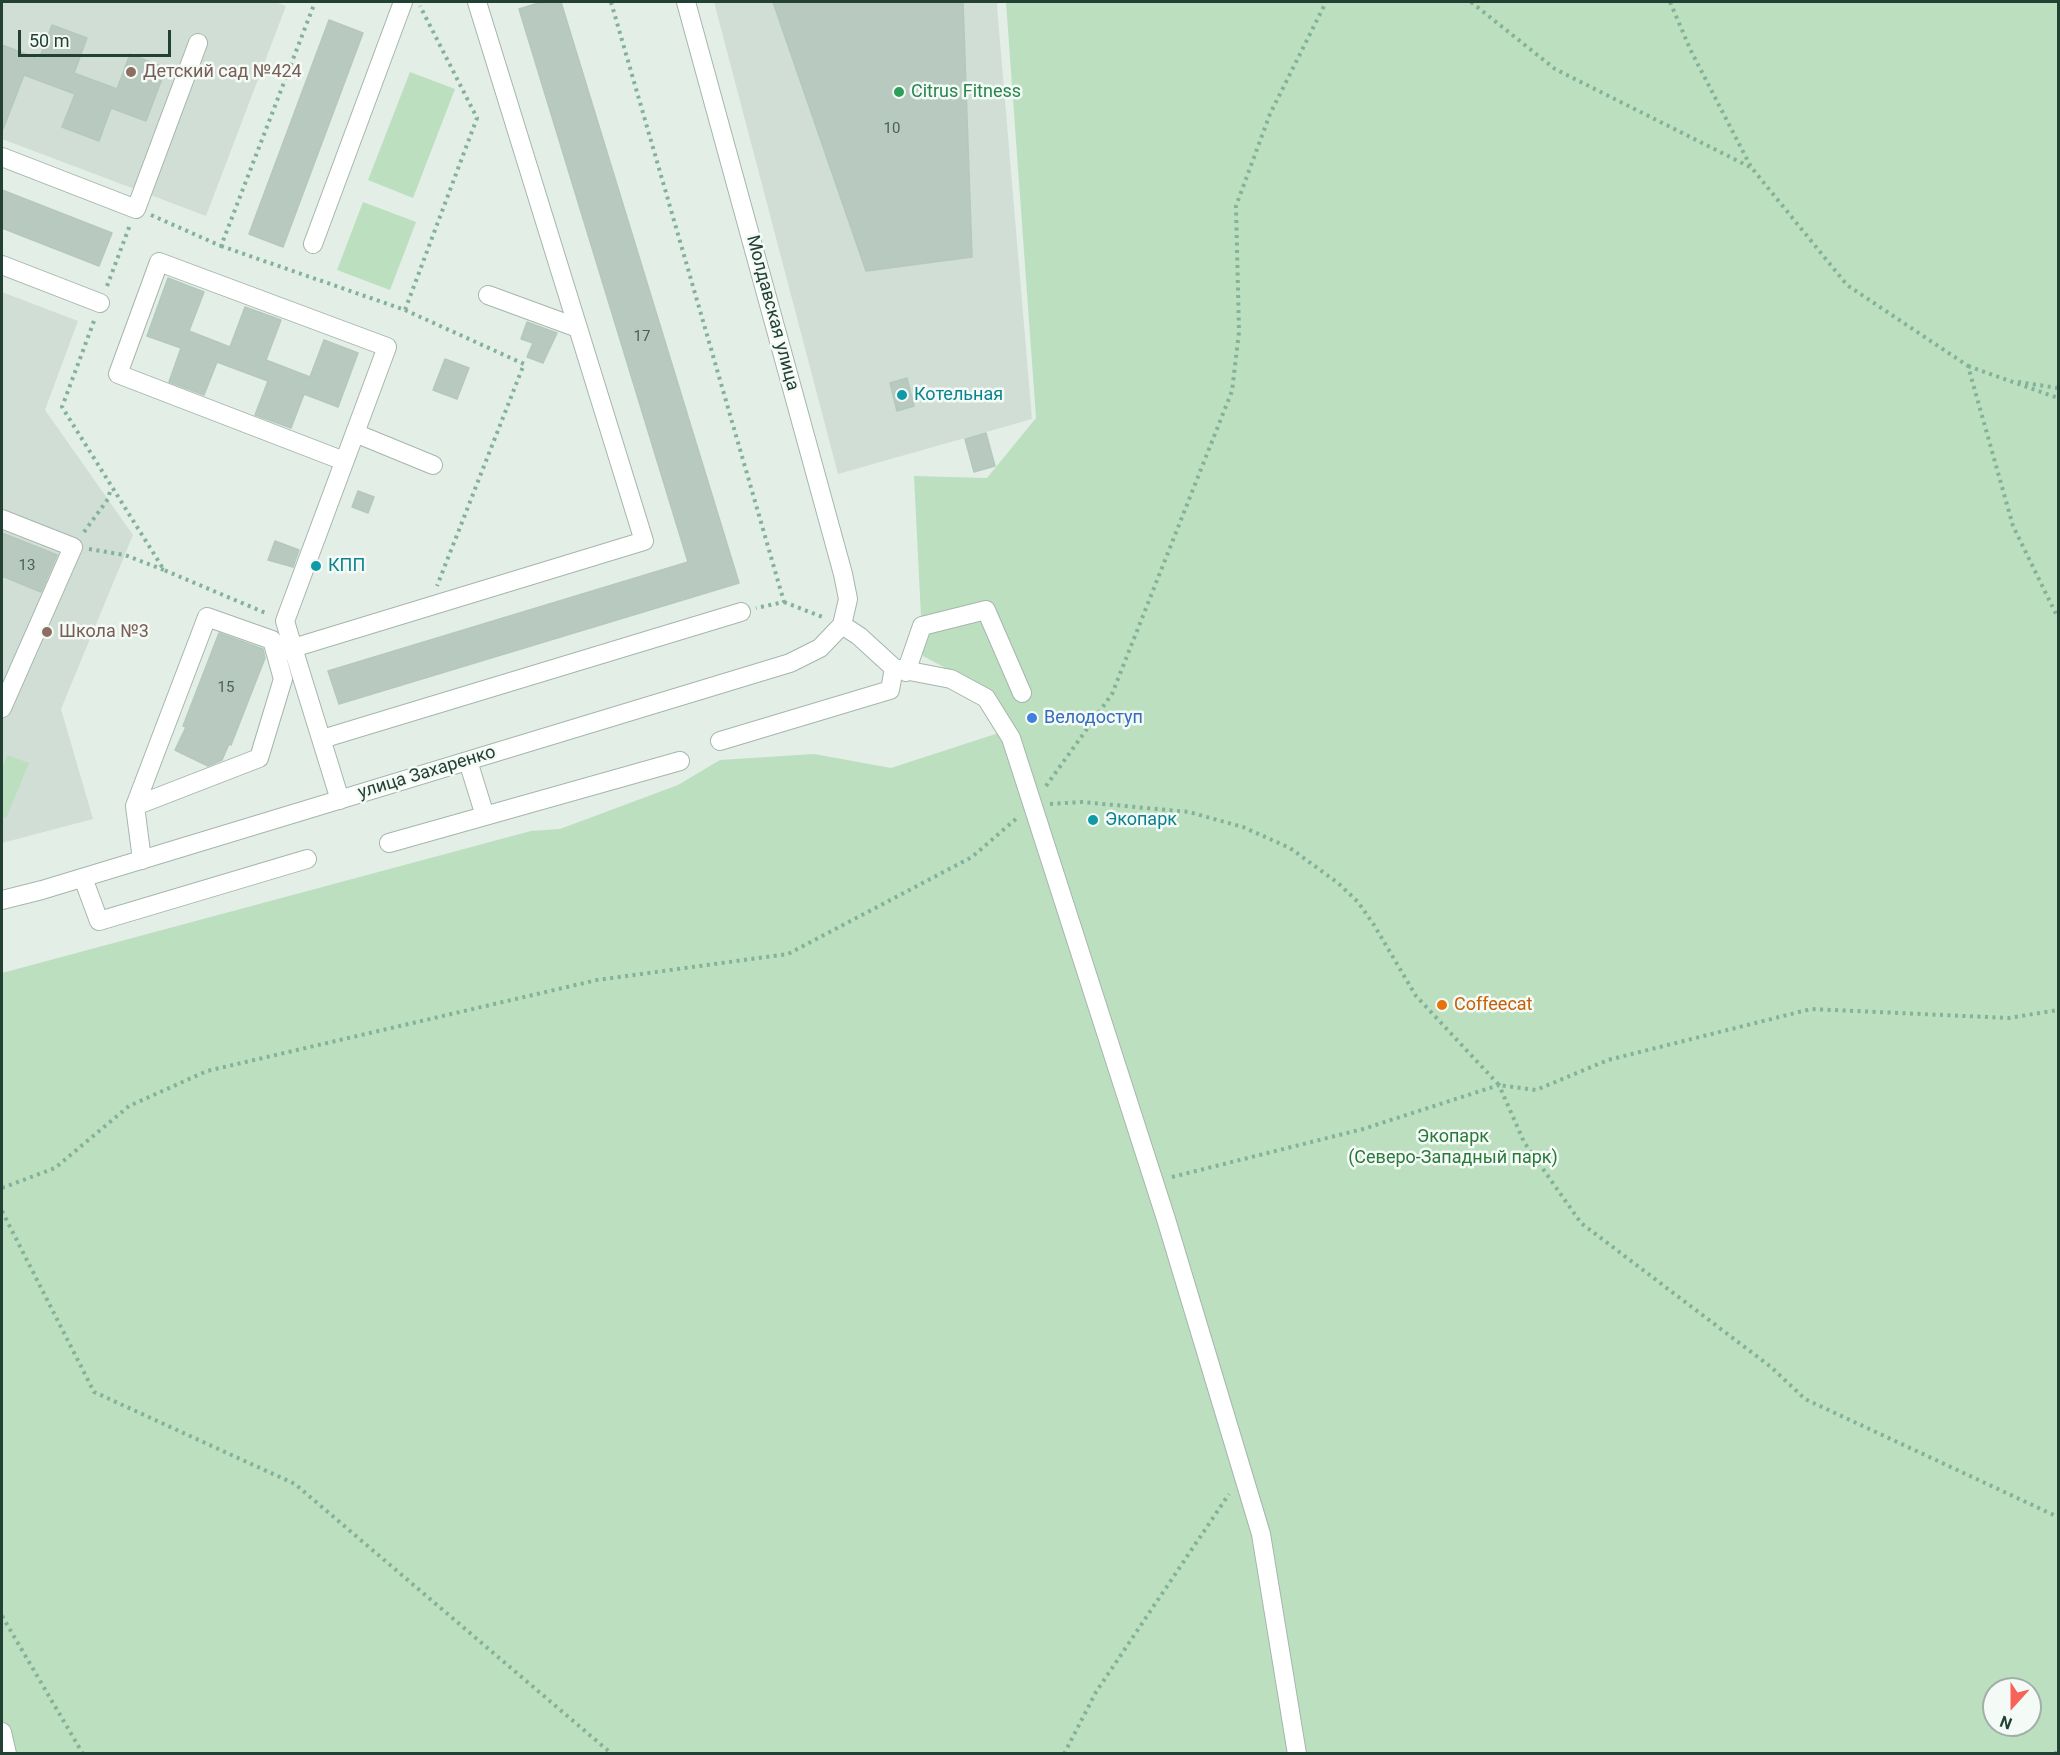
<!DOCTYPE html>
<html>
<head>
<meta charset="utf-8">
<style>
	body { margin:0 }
	#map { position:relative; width:2060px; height:1755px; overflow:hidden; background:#e3eee7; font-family:Roboto,sans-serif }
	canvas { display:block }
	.frame { position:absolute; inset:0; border:3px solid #224033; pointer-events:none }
	.north { position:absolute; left:1982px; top:1677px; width:60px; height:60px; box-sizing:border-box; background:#f4faf6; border:2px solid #a0b0a8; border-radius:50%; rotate:201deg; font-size:16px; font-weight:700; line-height:24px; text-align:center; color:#224033 }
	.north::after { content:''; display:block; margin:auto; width:21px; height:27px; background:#f66459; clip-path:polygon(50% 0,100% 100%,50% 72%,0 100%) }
	.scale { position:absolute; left:18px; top:30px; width:153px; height:27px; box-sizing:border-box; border:3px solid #224033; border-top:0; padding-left:8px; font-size:18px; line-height:21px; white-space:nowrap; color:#224033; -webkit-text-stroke:4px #f4faf6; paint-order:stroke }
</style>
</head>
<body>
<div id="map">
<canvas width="2060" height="1755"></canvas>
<div class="frame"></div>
<div class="north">N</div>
<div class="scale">50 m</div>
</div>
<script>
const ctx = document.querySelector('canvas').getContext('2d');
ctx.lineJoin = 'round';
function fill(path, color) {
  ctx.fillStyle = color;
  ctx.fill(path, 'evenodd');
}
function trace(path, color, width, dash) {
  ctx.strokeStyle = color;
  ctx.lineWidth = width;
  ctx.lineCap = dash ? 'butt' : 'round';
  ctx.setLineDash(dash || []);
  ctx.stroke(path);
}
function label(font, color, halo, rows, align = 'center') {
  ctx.font = font + ' Roboto,sans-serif';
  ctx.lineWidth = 5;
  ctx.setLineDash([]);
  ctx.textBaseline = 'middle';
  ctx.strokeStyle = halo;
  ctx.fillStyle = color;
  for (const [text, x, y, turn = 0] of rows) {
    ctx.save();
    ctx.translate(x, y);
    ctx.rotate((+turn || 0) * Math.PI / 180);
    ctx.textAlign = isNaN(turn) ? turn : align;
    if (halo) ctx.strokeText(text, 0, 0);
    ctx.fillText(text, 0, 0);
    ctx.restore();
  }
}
fill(new Path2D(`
	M2,2h273l11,4 -80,210 -204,-77z
	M714,2h284l-1,4 35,413 -194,55z
	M2,292l76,29 -33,89 88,125 -72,174 32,110 -91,24z`), '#d1ded6');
fill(new Path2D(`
	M1006,2h1052v1751l-2056,1v-781l529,-142 29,-2 118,-44 42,-25 94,-6 77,14 123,-40 -18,-33 -73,-39 -9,-180 73,2 49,-60zM1994,1689h36v36h-36z
	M410,72l45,17 -42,109 -45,-18z
	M363,202l53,20 -26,68 -53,-20z
	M7,755l22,8 -23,55 -4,-2v-47z`), '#bcdfbf');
const building = new Path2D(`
	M542,2h19l178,581 -400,121 -11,-33 360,-109 -169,-553z
	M773,2h190l9,255 -106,14z
	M329,20l34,13 -80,214 -34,-13z
	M52,25l35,13 -13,35 43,16 13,-35 36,14 -20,53 -35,-13 -12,33 -37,-14 13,-33 -51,-19 -21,54h-1v-84l37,14z
	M2,190l110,43 -13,33 -97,-38z
	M168,278l36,14 -15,39 41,16 15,-40 36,13 -15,40 44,17 14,-37 34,13 -20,54 -34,-13 -13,34 -36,-13 13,-34 -51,-19 -13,33 -35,-13 12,-34 -34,-12z
	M527,322l30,11 -14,30 -16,-6 6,-14 -12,-4z
	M445,359l24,9 -12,31 -24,-9z
	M907,378l7,28 -17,5 -7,-28z
	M986,433l9,33 -21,6 -9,-33z
	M358,491l16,6 -6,16 -16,-6z
	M2,533l55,22 -16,37 -39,-16z
	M275,541l24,9 -6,17 -25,-7z
	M219,633l44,16 2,9 -34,87 -2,-1 -7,16 -14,6 -33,-16 11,-23 -3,-1z`);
fill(building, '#b8c9c0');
trace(building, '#b5c8bd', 1.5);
const minor = new Path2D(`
	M686,2l157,572 5,25 -6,26
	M2,157l134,52 62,-166
	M313,244l90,-242
	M2,265l98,38
	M488,295l90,33
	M355,433l78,32
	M2,519l71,28 -71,161
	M842,625l17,11 35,32 57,11 35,19 25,40 155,481 95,315 36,220
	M906,672l16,-46 64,-16 36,83
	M322,739l419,-127
	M720,741l170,-51 4,-22
	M468,761l17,55
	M340,800l-47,-152 351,-107 -167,-539
	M135,806l124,-48 24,-79 -7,-25 17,-6 -8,-27 102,-274 -228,-85 -41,112 226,87
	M389,843l291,-82
	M142,860l-7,-54 72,-189 65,23 4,14
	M83,878l16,43 208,-62
	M2,900l40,-10 748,-227 30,-15 22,-23
	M2,1732l5,22`);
trace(minor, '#a5b6ad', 20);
trace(new Path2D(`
	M611,2l173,600 -28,6
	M1471,2l84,67 195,98
	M1670,2l21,49 60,116 96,118 121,81 45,160 45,92
	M151,215l70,31 94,-244
	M221,246l184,64 72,-192 -57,-112
	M107,286l23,-61
	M405,310l119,54 -87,222
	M94,321l-32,86 102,163 104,44
	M1968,366l90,32
	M2018,382l40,6
	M84,532l24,-33 3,-11
	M89,549l36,6 39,15
	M784,602l41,16
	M1046,786l66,-92 120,-303 7,-59 -3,-126 34,-92 56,-112
	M1050,804l32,-2 107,10 54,15 47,21 48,35 20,19 16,23 42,71 83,89 37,5 72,-30 203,-51 198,9 49,-8
	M1172,1177l191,-48 136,-44 25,57 57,81 190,144 34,32 253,118
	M2,1188l53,-20 74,-62 78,-35 390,-91 191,-26 184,-97 45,-39
	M2,1211l92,181 201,92 317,270
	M2,1616l81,138
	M1064,1754l32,-62 133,-198
	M2055,1754l3,-4`), '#83b29b', 4, [3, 4.5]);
trace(minor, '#fff', 18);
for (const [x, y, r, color] of [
	[131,72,6,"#8d6e63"],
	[899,92,6,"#2e9e5b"],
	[902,395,6,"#0f9aa8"],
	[316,566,6,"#0f9aa8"],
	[47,632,6,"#8d6e63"],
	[1032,718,6,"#3f7fe0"],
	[1093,820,6,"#0f9aa8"],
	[1442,1005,6,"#e8710a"]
]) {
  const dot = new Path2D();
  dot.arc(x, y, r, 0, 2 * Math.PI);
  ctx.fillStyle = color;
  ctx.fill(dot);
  trace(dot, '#f4faf6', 2);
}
label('15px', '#486256', null, [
	["10",892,129],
	["17",642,337],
	["13",27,566],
	["15",226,688]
]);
label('18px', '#785e54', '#f4faf6', [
	["Детский сад №424",143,72],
	["Школа №3",59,632]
], 'left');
label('18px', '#27864d', '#f4faf6', [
	["Citrus Fitness",911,92]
], 'left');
label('18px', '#224033', '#f4faf6', [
	["Молдавская улица",772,313,75],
	["улица Захаренко",427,773,-17]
]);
label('18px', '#0d838f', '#f4faf6', [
	["Котельная",914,395],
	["КПП",328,566],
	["Экопарк",1105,820]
], 'left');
label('18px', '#366cbe', '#f4faf6', [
	["Велодоступ",1044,718]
], 'left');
label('18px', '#c56008', '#f4faf6', [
	["Coffeecat",1454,1005]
], 'left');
label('18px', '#2b783b', '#f4faf6', [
	["Экопарк",1453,1137],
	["(Северо-Западный парк)",1453,1158]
]);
</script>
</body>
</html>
